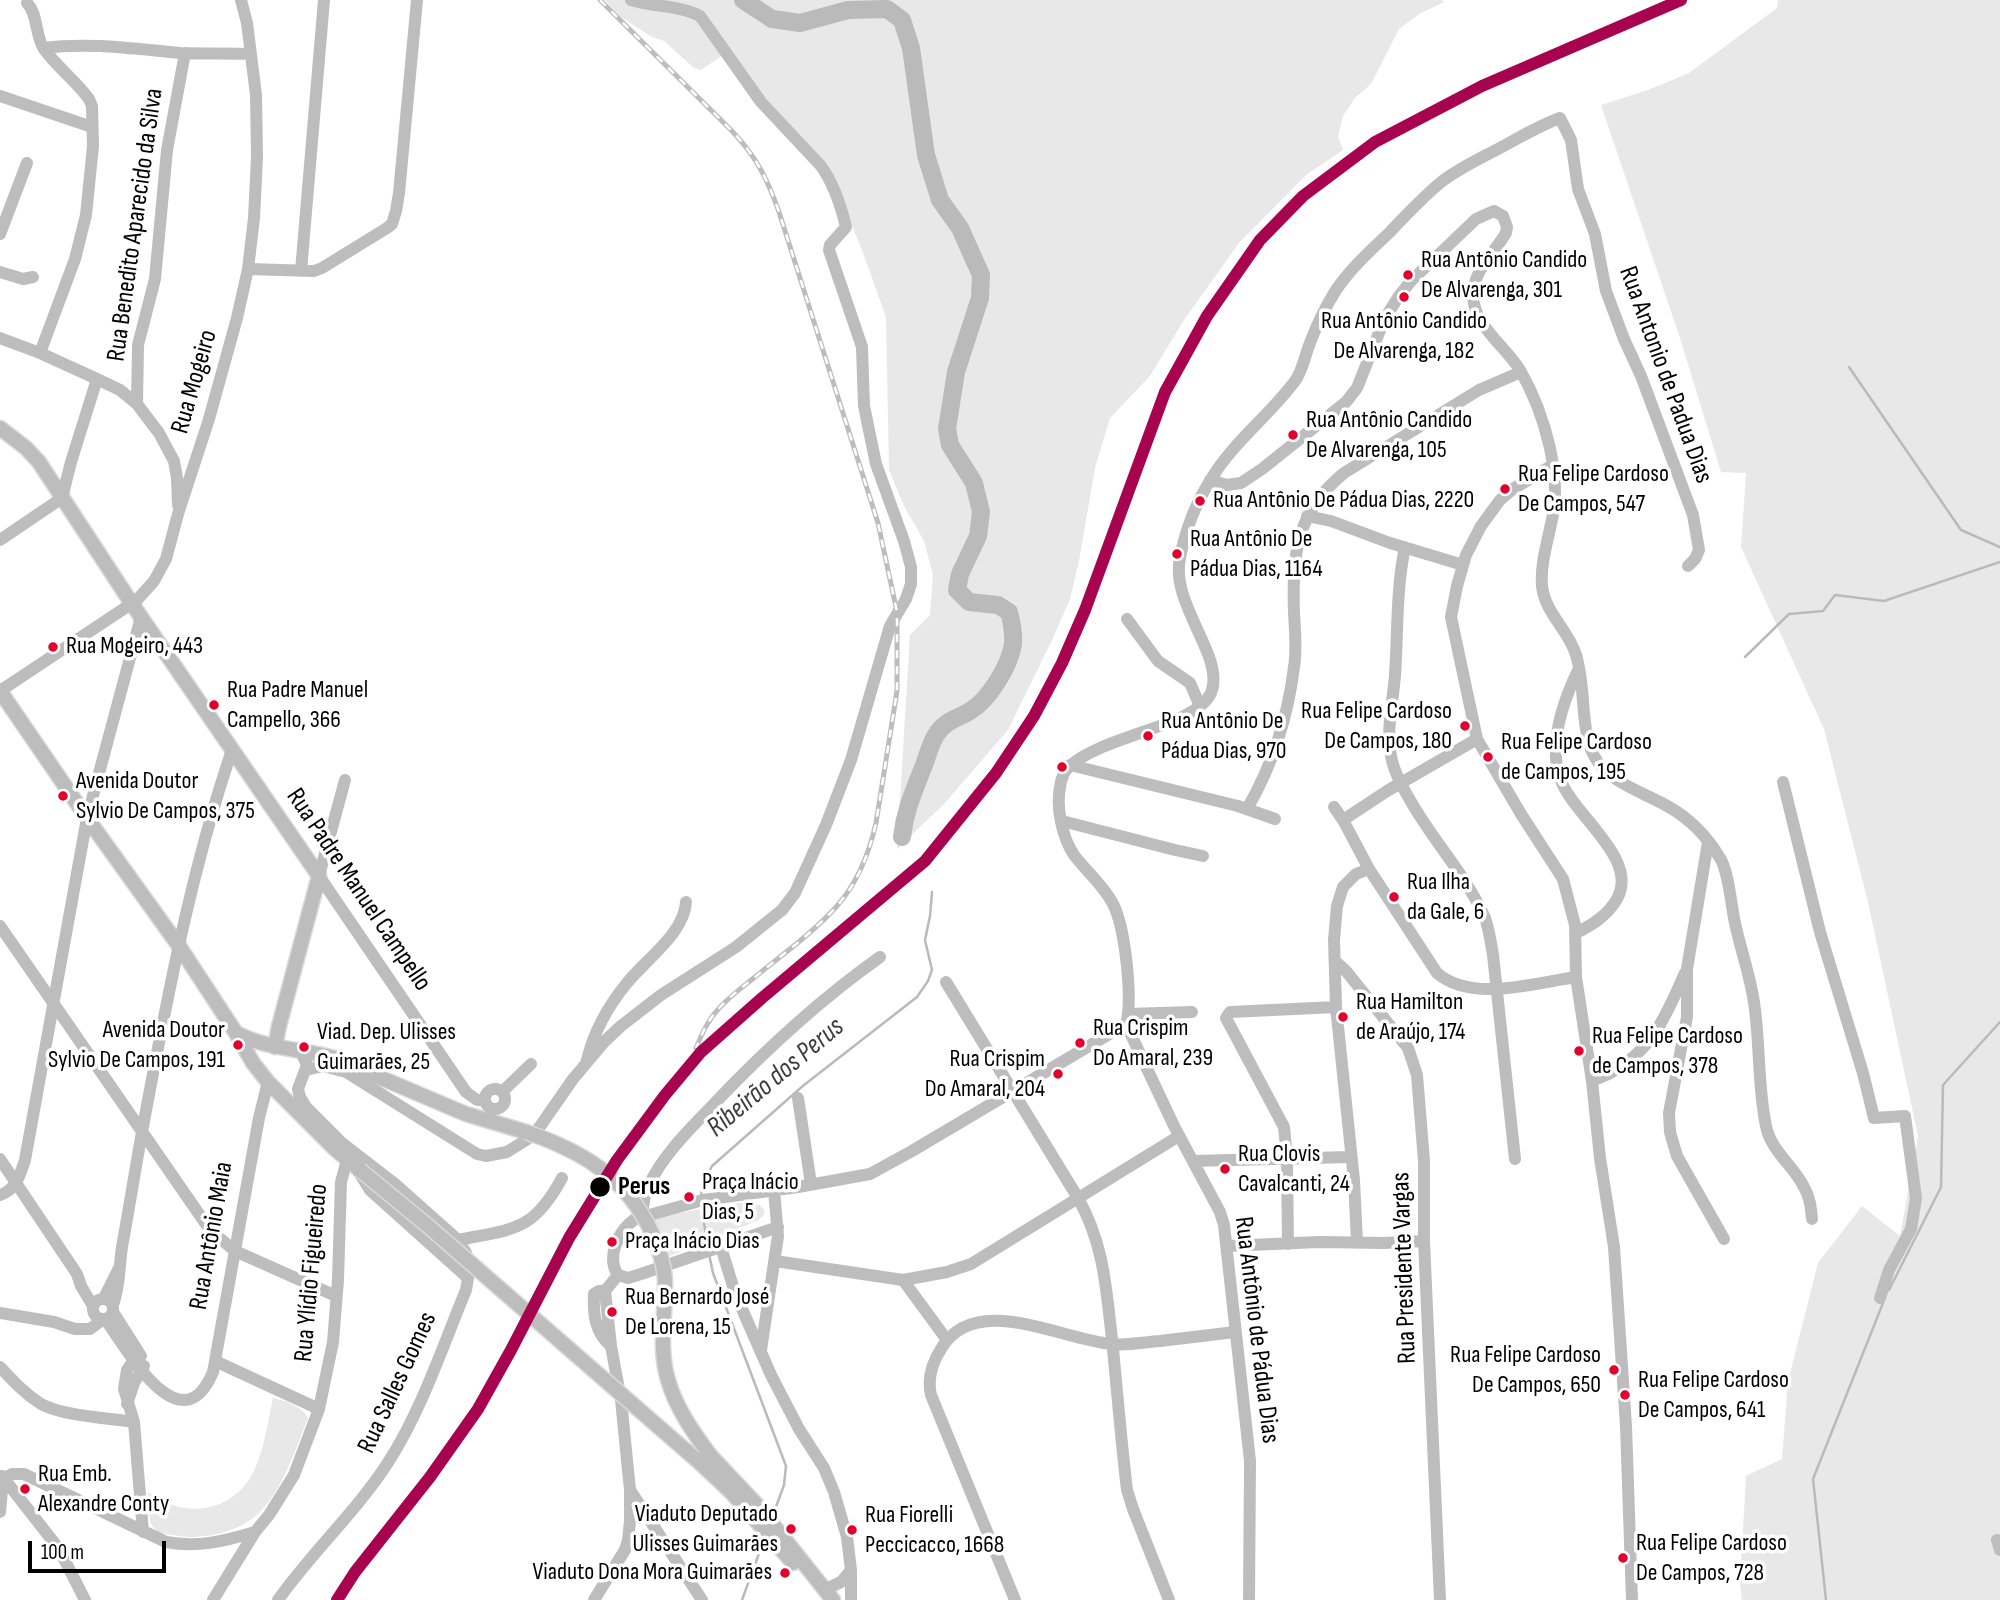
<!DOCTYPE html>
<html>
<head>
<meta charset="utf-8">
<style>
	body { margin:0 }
	#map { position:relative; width:2000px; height:1600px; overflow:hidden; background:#fff; font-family:"Sofia Sans Condensed",sans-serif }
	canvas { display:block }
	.scale { position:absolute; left:28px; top:1541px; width:138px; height:32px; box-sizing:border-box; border:4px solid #000; border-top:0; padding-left:9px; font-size:21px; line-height:24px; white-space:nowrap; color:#000; -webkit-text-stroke:5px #fff; paint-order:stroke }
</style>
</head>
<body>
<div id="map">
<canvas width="2000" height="1600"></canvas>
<div class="scale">100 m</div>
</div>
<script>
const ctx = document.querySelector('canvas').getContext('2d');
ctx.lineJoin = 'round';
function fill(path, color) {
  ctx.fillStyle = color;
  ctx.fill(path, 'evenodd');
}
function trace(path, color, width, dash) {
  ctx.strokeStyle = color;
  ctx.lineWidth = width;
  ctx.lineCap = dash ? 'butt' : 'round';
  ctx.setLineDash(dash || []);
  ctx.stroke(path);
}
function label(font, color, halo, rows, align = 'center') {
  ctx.font = font + ' "Sofia Sans Condensed",sans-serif';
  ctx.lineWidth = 7;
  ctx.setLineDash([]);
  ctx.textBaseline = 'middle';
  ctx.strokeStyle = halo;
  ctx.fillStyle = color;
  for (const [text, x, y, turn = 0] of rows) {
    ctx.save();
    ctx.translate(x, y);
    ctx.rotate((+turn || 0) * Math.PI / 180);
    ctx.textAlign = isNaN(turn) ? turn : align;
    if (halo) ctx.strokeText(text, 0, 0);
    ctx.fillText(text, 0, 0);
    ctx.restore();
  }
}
fill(new Path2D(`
	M605,0h837l2,2 -25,12 -20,15 -28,55 -16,14 -12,18 -5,20 5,14 -37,25 -67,68 -55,77 -34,56 -40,42 -15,50 -16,93 -9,38 -17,39 -45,92 -63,73 -48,46 13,-214 20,-20 3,-40 -9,-34 -20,-35 -15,-36 -3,-153 -24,-67 -17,-41 -28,-52 -94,-102 -22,15 -7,-2 -30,-27 -12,-4 -31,-20z
	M1778,0h222v1600h-258l-2,-17 6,-107 36,-17 6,-78 30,-118 44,-57 38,30 18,-100 -50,-234 -44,-173 -83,-182 5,-74 -25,-1 -41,-134 -79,-233 47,-15 41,-17 88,-65z
	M740,1203l20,2 4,5v5l-7,6 -90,36 -14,-40z
	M273,1398c12,2 30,9 35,20 -13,32 -24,70 -49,95 -21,20 -58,28 -86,22 -7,-1 -15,-1 -19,-7 -7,-8 -5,-26 -6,-36 37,29 90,20 108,-26 9,-21 12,-46 17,-68z`), '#e8e8e8');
trace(new Path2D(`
	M1849,367l112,163 39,17
	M1745,657l44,-43 34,-3 12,-16 49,6 116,-39
	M701,1195l2,-11 9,-18 92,-81 113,-88 11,-16 4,-11 -7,-30 5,-24 2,-24
	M701,1205l7,42
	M709,1254l4,19 73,193 -2,19 -11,30
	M1889,1290l52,-103 2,-102 57,-63
	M742,1600l23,-63
	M1826,1600l-13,-121 70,-176`), '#bababa', 2.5);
trace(new Path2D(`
	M743,0l29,19 28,4 48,-13 39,-1 15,11 9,28 15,107 14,45 20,28 21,47 -1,23 -24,74 -9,57 3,16 24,38 7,29 -3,24 -18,38 -3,16 12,12 29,3 11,7c3,11 5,20 4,32 -3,21 -24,56 -43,67 -13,8 -26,10 -34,24 -6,9 -8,20 -12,30 -10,26 -19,45 -22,72`), '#bababa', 18);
const major = new Path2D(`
	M0,428l26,20 13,14 93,142 187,272 -40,150 -4,21
	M0,691l87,127 92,128 57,87 17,30 15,19 67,67 25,21
	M236,1033c34,17 63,15 98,25l132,56 60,18
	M710,1455l49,52 74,93
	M699,1462l32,30 62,71`);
trace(major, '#dbdbdb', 17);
trace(new Path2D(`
	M27,3c11,10 8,33 17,46 13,18 32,32 45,50l3,7 1,40 -7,69 -11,44 -35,94
	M44,48c45,-6 91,1 136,5 24,1 48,0 71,1
	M0,96l92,31
	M0,234l27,-71
	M248,269l66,2 8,-3 65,-40 5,-4 4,-13 3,-18 18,-193
	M301,271l23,-271
	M0,272l23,7 10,-2
	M0,338l40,15 57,26 23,11 17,14 22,29 15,28 3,17 1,27
	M137,404l1,-59 17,-66 12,-129 18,-97
	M1553,465l-40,24 -13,11 -19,26 -15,29 -9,31 -6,31 26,122 44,75 42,65 12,46 1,52 16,104 8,77 14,89 12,179 6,174
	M1210,480l17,5 14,-2 21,-14 84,-67 11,-14 27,-68 15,-24 12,-15 65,-62 18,-8 9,5 4,11 -1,6c-11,19 -34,39 -33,63 1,30 33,51 47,74 14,24 24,52 30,78 4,20 7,41 4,61 -4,25 -14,52 -12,77 3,28 27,44 34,69 10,32 4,70 17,99 14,29 51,38 76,53 21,12 39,31 51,51 9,14 11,48 15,65 6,29 17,57 20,87 5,38 3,78 11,116 5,25 27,39 38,61 6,10 7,21 8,32
	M1307,516l24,5 59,22 73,22
	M0,540l62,-42 9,-36 26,-83
	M1405,547c-9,43 -7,85 -10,128 -2,27 -9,54 -4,81 3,17 13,34 22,49 22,38 54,72 72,113 4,11 6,25 8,37l22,204
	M1127,619l31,42 32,22 10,23
	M0,691l137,-91 17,-19 12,-22 12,-45 31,-95 28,-101 11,-49 6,-51 3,-61 -1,-62 -9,-72 -6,-23
	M1070,765l168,41 37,13
	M345,780l-26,96 147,216 11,8h8
	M1783,782l37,150 43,141 11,45 31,-2 11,82 -5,31 -22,41 -9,28
	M1334,807l9,13 44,-29 90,-52
	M1247,809c25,-43 41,-93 47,-142 3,-18 1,-36 0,-54 -2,-58 2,-101 50,-140l135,-83 42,-18
	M1343,820l26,49 68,104c35,30 97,10 139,4
	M1062,821l113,29 28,6
	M1708,842l-21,127v48l-18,96 1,19 7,24 47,83
	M0,926l210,304 25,21 101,45
	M1576,933c16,-8 31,-17 41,-34 23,-41 -45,-84 -57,-121 -12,-35 4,-79 19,-110
	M1336,962l10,9 62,77 9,27 7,86v80l16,359
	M946,982l132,216c26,46 28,90 34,141 5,50 9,101 15,151l6,19 36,91
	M1128,1014l64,-2
	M587,1060c7,-29 21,-54 40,-77 19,-24 57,-49 59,-81
	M306,1070l17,-4 23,6 131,82 9,2 21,-4 27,-17 39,-56 32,-38 16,-15 40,-31 75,-48 46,-37 13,-17 31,-68 25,-65 39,-134 16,-27 5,-15v-17l-7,-26 -28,-77 -12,-58 -2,-59 -33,-97 1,-5 16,-18c-5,-21 -12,-43 -25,-61l-60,-64 -61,-86c-21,-11 -47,-9 -69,-16
	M1592,1081c6,-3 13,-5 20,-9 41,-22 55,-59 73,-99
	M485 1099a10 10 0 1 1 20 0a10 10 0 1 1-20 0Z
	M502,1092l29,-28
	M798,1098l13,86
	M0,1159l77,115 4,12 12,20
	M1193,1161l158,-4
	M357,1169l13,21 98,88
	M0,1195c16,-5 20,-20 25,-35l62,-342 54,-201
	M642,1216c1,-11 2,-22 7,-31 14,-30 40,-55 63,-79 52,-55 106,-105 168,-149
	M458,1240c55,-11 75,-8 104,-62
	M1357,1242l-3,-62 -18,-173 -2,-67 3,-34 6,-19 13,-13 13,-5
	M1288,1244l-1,-86 -3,-31 -58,-109 4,-6 106,-5
	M1227,1246l92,-4 65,1 40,-2
	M721,1247l14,46 36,82 28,54 25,39 10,24 13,45 4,33v30
	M775,1261l128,19 44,60
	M618,1275c-12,-18 0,-44 17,-56l68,-19 95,-13 72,-13 42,-23 214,-127
	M618,1275l10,3 13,-4 137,-47
	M903,1280l44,-8 24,-8 208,-128
	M605,1291h-6l-5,3c-1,20 1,39 17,52
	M104,1298l15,-30
	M93 1309a10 10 0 1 1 20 0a10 10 0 1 1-20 0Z
	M113,1305c7,-19 6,-38 9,-58 7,-38 13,-76 20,-115 24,-128 48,-258 90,-382
	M113,1312l28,44
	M0,1313l54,9 21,7h15l12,-9
	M105,1319c22,30 76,129 108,53l46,-254 9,-36
	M761,1350l17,-114 -4,-46
	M137,1355l-10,15 -3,19 10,33 9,110
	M215,1361l104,48
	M0,1367c13,14 25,27 41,37 22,12 67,14 93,18
	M127,1404l7,-21 10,-17
	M2,1476l57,73 26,51
	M630,1490l72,110
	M0,1512l3,-33 9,-5h12l142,68c32,6 59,-1 89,-10
	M1997,1540l3,10
	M826,1589l15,-7 10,-12
	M213,1600l42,-68 14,-17 25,-40 25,-66 14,-67 5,-62 3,-98 6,-22
	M278,1600c34,-48 79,-89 111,-139 33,-52 53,-113 77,-171l2,-12v-14l-2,-11 -8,-13 -63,-56 -53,-41 -36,-36 -6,-10 -2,-8 9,-24 -6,-13
	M594,1600l31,-50 3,-10 2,-19v-31l-9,-90 -10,-54 -6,-55 13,-16
	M1015,1600l-84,-205c-4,-17 1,-32 10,-46 34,-58 121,-9 171,-5 15,2 33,-2 48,-3 25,-3 50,-6 75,-9
	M1249,1600l1,-139 -26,-236 -4,-13 -46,-86 -48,-102c7,-26 -1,-99 -14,-122 -10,-18 -26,-31 -38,-47 -12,-18 -18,-47 -14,-68 1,-8 4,-16 10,-21 21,-21 84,-35 114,-50 10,-5 22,-12 27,-23 15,-36 -41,-88 -31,-135 5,-26 16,-55 30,-77 21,-37 59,-65 85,-100 8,-11 10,-26 15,-38 7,-19 16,-37 26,-53 15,-22 34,-39 53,-57 16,-17 33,-35 51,-50 16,-13 37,-23 56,-33 21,-11 42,-24 64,-32l11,22 7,49 17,45 11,57 18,48 17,37 52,139 6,35 -4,9 -7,7`), '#bdbdbd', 12);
trace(major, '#bdbdbd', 14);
const rail = new Path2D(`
	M600,0l131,130c25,26 36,48 48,82l99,311 19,89v79l-21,132c-7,31 -18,59 -39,83 -25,28 -58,51 -87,75 -15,12 -32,25 -42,42 -5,8 -8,16 -12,25`);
trace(rail, '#bdbdbd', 5);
trace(rail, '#fff', 2.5, [8]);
const majorBridge = new Path2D(`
	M526,1132c56,19 100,45 126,101 6,14 12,30 13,46 1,33 -7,69 3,101 8,28 25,52 42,75
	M360,1170l68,56 271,236`);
trace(majorBridge, '#dbdbdb', 17, []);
trace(majorBridge, '#bdbdbd', 14);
trace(new Path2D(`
	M337,1600l18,-28 75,-95 48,-68 33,-59 58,-112 48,-78 48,-65 36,-43 61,-54 163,-137 71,-88 38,-57 28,-53 23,-53 80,-218 42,-76 53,-76 43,-44 72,-54 107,-56 199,-86`), '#a8034f', 12);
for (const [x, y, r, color] of [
	[1408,275,6,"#e4002b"],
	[1404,297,6,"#e4002b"],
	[1293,435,6,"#e4002b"],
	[1505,489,6,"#e4002b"],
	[1200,501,6,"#e4002b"],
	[1177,554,6,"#e4002b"],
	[53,647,6,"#e4002b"],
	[214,705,6,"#e4002b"],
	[1465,726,6,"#e4002b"],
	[1148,736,6,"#e4002b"],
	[1488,757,6,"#e4002b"],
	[1062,767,6,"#e4002b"],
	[63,796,6,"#e4002b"],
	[1394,897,6,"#e4002b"],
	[1343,1017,6,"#e4002b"],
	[1080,1043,6,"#e4002b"],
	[238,1045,6,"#e4002b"],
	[304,1047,6,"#e4002b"],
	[1579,1051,6,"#e4002b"],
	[1058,1074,6,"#e4002b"],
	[1225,1169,6,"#e4002b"],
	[600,1187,11,"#000"],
	[689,1197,6,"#e4002b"],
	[612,1242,6,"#e4002b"],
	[612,1312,6,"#e4002b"],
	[1614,1370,6,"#e4002b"],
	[1625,1395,6,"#e4002b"],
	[25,1489,6,"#e4002b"],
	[791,1529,6,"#e4002b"],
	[852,1530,6,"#e4002b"],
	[1623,1558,6,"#e4002b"],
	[785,1573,6,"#e4002b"]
]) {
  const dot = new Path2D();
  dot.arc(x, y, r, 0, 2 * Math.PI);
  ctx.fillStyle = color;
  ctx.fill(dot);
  trace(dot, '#fff', 2.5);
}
label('24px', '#000', '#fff', [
	["Rua Antônio Candido",1421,261],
	["De Alvarenga, 301",1421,291],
	["Rua Antônio Candido",1404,322,"center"],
	["De Alvarenga, 182",1404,352,"center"],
	["Rua Antônio Candido",1306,421],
	["De Alvarenga, 105",1306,451],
	["Rua Felipe Cardoso",1518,475],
	["De Campos, 547",1518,505],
	["Rua Antônio De Pádua Dias, 2220",1213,501],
	["Rua Antônio De",1190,540],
	["Pádua Dias, 1164",1190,570],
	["Rua Mogeiro, 443",66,647],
	["Rua Padre Manuel",227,691],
	["Campello, 366",227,721],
	["Rua Felipe Cardoso",1452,712,"right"],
	["De Campos, 180",1452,742,"right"],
	["Rua Antônio De",1161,722],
	["Pádua Dias, 970",1161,752],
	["Rua Felipe Cardoso",1501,743],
	["de Campos, 195",1501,773],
	["Avenida Doutor",76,782],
	["Sylvio De Campos, 375",76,812],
	["Rua Ilha",1407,883],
	["da Gale, 6",1407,913],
	["Rua Hamilton",1356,1003],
	["de Araújo, 174",1356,1033],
	["Rua Crispim",1093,1029],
	["Do Amaral, 239",1093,1059],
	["Avenida Doutor",225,1031,"right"],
	["Sylvio De Campos, 191",225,1061,"right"],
	["Viad. Dep. Ulisses",317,1033],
	["Guimarães, 25",317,1063],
	["Rua Felipe Cardoso",1592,1037],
	["de Campos, 378",1592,1067],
	["Rua Crispim",1045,1060,"right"],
	["Do Amaral, 204",1045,1090,"right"],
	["Rua Clovis",1238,1155],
	["Cavalcanti, 24",1238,1185],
	["Praça Inácio",702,1183],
	["Dias, 5",702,1213],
	["Praça Inácio Dias",625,1242],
	["Rua Bernardo José",625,1298],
	["De Lorena, 15",625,1328],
	["Rua Felipe Cardoso",1601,1356,"right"],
	["De Campos, 650",1601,1386,"right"],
	["Rua Felipe Cardoso",1638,1381],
	["De Campos, 641",1638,1411],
	["Rua Emb.",38,1475],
	["Alexandre Conty",38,1505],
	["Viaduto Deputado",778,1515,"right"],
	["Ulisses Guimarães",778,1545,"right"],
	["Rua Fiorelli",865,1516],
	["Peccicacco, 1668",865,1546],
	["Rua Felipe Cardoso",1636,1544],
	["De Campos, 728",1636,1574],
	["Viaduto Dona Mora Guimarães",772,1573,"right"]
], 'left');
label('26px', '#000', '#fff', [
	["Rua Benedito Aparecido da Silva",136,225,-82],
	["Rua Antonio de Padua Dias",1665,375,70],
	["Rua Mogeiro",195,382,-74],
	["Rua Padre Manuel Campello",358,890,56],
	["Rua Antônio Maia",212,1236,-80],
	["Rua Presidente Vargas",1405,1268,-92],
	["Rua Ylídio Figueiredo",312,1273,-85],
	["Rua Antônio de Pádua Dias",1256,1330,83],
	["Rua Salles Gomes",398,1383,-65]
]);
label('bold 26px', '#000', '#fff', [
	["Perus",618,1187]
], 'left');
label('italic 28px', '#3d3d3d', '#fff', [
	["Ribeirão dos Perus",776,1078,-40]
]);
</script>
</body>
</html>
